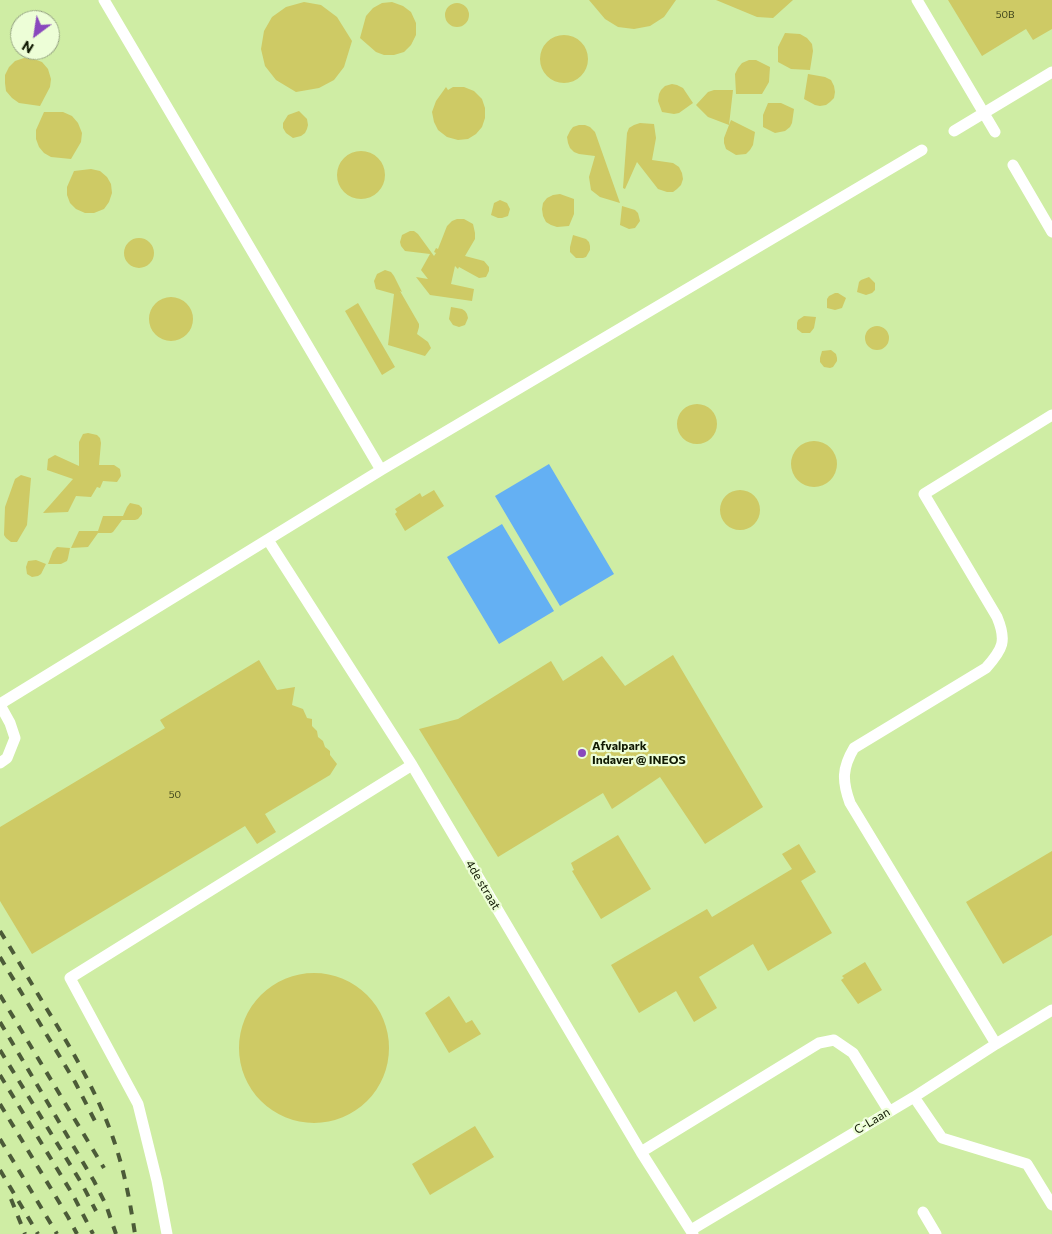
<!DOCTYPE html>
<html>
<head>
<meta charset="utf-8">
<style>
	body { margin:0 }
	#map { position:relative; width:1052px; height:1234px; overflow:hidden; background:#d9f5b4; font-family:Commissioner,sans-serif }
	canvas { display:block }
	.north { position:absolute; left:10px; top:10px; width:50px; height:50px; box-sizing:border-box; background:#edfed7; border:1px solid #95a382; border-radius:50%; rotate:211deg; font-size:14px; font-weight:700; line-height:20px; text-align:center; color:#111a03 }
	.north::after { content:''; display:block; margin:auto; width:18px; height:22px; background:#8948bd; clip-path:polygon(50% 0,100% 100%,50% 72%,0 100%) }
</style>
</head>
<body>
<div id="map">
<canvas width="1052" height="1234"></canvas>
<div class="north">N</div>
</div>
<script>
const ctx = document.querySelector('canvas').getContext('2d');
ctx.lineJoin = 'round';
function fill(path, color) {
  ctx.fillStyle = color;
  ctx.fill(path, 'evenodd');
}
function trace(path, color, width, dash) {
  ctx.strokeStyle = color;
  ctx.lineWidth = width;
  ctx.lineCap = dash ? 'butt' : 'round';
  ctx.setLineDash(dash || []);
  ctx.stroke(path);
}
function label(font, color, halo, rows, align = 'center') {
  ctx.font = font + ' Commissioner,sans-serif';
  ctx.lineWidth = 4.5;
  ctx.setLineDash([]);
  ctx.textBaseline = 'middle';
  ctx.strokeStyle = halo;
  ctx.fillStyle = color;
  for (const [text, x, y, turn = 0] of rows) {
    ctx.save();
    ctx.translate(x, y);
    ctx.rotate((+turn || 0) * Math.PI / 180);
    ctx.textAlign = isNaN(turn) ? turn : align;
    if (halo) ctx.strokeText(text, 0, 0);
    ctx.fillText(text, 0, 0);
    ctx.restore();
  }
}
fill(new Path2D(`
	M0,0h1052v1234h-1052zM20,20h30v30h-30z`), '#cfeda4');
fill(new Path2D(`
	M549,464l65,110 -54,32 -65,-110z
	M502,524l52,87 -55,33 -52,-87z`), '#64b0f3');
fill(new Path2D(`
	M589,0h87l-12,17 -14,9 -16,3 -16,-2 -13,-8z
	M716,0h77l-20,18 -16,-1z
	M948,0h104v29l-19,11 -7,-11 -44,27z
	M304,2l17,3 16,12 15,24 -8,26 -10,13 -15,8 -23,4 -20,-12 -11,-14 -4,-17 3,-18 8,-14 14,-10z
	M392,2l11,4 8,6 5,11v12l-5,10 -7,7 -10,3h-10l-8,-3 -16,-14 6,-22 7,-8 9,-5z
	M445 15a12 12 0 1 1 24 0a12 12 0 1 1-24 0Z
	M785,33l15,1 7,4 5,6 1,7 -3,19 -19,-1 -13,-7v-15z
	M540 59a24 24 0 1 1 48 0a24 24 0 1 1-48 0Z
	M24,58l10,1 8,3 6,7 3,10 -1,8 -10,19 -21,-3 -7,-5 -6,-7 -1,-8v-8l4,-8 6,-6z
	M749,60h7l14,7 -1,15 -7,12h-26l-1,-20 3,-6 4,-5z
	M808,74l17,3 6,3 3,6 1,6 -1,6 -4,4 -4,3 -6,1 -5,-1 -11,-6z
	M672,84l5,1 6,3 10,15 -14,10 -5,1 -12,-2 -4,-11 1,-7 2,-4 4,-4z
	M446,87l2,3 5,-3h11l10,4 8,8 3,9v10l-3,9 -6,7 -8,5 -10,1 -11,-3 -9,-7 -4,-8 -2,-10 4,-11z
	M714,90h19l-4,35 2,-5 24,12 -2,13 -3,5 -4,4 -10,1 -10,-6 -2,-6v-5l5,-13 -21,-8 -12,-12 12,-13z
	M768,103h13l13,6 -2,14 -2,4 -5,4 -10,2 -12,-6v-12z
	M299,111l8,8 1,6 -1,4 -2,4 -4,3 -8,2 -7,-5 -3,-5v-5l5,-8z
	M44,112h19l9,4 6,7 4,10 -1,9 -10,17 -20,-2 -7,-4 -5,-6 -3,-8v-9z
	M640,123l14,1 2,14 -4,22 21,3 6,4 3,6 1,6 -2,6 -4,4 -4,3h-6l-9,-3 -21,-27 -12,27 -2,-1 4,-55 2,-5 5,-3z
	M579,125h6l5,2 5,5 25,71 -20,-6 -9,-7 -2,-13 6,-21 -16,-2 -5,-2 -4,-4 -2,-5 -1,-6 3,-6 3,-4z
	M337 175a24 24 0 1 1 48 0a24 24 0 1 1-48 0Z
	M91,169l9,2 7,6 4,7 1,9 -3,9 -5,7 -10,4h-9l-9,-4 -6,-6 -3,-8v-8l7,-16z
	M560,194l14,5v15l-5,12 -12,1 -6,-2 -5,-3 -3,-6 -1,-7 1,-6 4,-5 6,-3z
	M500,200l7,3 3,6 -2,7 -6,2h-4l-7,-3 3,-12z
	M622,206l13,4 3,3 2,8 -5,7 -6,1 -9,-4z
	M457,219h7l9,5 2,9v6l-10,17 19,5 5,6v4l-3,6 -7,1 -20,-11 -1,2 -3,-3 -4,18 23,5 -2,12 -42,-6 -14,-18 12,2 -7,-9 9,-16 -25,-3 -4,-5 -1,-4 2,-7 8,-4h4l4,3 16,22 2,-3 -2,-1 2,-4 2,1 9,-23 5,-5z
	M573,235l13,4 3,3 1,4v4l-4,7 -3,1h-7l-6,-6v-5z
	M124 253a15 15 0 1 1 30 0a15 15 0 1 1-30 0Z
	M385,270l6,2 3,4 8,16 -2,-1 19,33v3l-2,7 11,8 3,6 -6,8 -37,-11 6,-51 -18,-5 -2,-8 3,-7z
	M869,277l6,6v7l-3,3 -6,2 -9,-3 2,-10 2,-2z
	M835,293h3l8,5 -4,10 -7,2 -8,-2v-9l2,-3z
	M149 319a22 22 0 1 1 44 0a22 22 0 1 1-44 0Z
	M358,303l37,64 -13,8 -37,-64z
	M451,307l11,2 3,2 2,3 1,4 -3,7 -6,2 -6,-2 -4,-6z
	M804,316l12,1 -2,11 -4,5h-8l-5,-4v-6l1,-3z
	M865 338a12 12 0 1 1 24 0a12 12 0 1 1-24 0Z
	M831,350l5,4 1,4v3l-4,6 -3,1 -6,-1 -4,-5v-4l2,-7z
	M677 424a20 20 0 1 1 40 0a20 20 0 1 1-40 0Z
	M88,433l9,2 3,3 1,5 -2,22h15l6,4 1,7 -4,6 -14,-1 -3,7 -3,-1 -6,10 -15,-1 -8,16 -25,1 30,-34 -26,-9 1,-11 7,-4 24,11v-24l4,-8z
	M791 464a23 23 0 1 1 46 0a23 23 0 1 1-46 0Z
	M21,475l10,3 -4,47 -10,17h-6l-5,-4 -2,-3 1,-28 10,-28z
	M434,490l10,16 -39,25 -10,-17 2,-2 -2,-3 25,-16 2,4z
	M720 510a20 20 0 1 1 40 0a20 20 0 1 1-40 0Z
	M130,503l9,2 3,3v6l-4,5 -3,1h-13l-9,12 -2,1h-13l-10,14 -17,1 8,-17h19l5,-15h20l4,-9z
	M57,547l13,1 -2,10 -1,3 -6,3h-13l5,-13z
	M36,560l10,4 -5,10 -3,2 -6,1 -5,-3 -1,-7 2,-6z
	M673,655l90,152 -58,37 -45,-67 -48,32 -9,-16 -105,64 -79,-128 39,-10 93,-58 12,20 39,-25 23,30z
	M259,660l18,30 18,-3 -3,18 11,4 4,9 5,1v7l5,5 1,6 5,4 2,6 5,4v4l7,9 -7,11 -65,39 11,18 -19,12 -12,-18 -213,128 -32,-53v-74l165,-99 -5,-8z
	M618,835l33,54 -50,30 -29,-48 2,-1 -3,-7z
	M799,844l17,28 -15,9 31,52 -64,38 -15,-27 -54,33 18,31 -23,14 -18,-31 -37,22 -28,-48 96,-56 5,8 80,-48 -10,-15z
	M1052,851v84l-49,29 -37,-62z
	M865,962l17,28 -24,14 -17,-24 3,-2 -2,-2z
	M239 1048a75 75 0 1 1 150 0a75 75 0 1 1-150 0Z
	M449,996l17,27 6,-3 9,14 -32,19 -24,-40z
	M475,1126l19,31 -64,38 -18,-31z`), '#ceca65');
trace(new Path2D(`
	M104,0l277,470 541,-320
	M917,0l78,132
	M954,131l98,-59
	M1013,165l39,67
	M268,540l144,225 229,387 52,82
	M0,704l381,-234
	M0,763l7,-5 8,-20 -5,-15 -10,-18
	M996,1044l-146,-241c-8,-22 -8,-35 4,-55l132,-80c17,-19 21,-27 11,-51l-73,-123 128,-79
	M914,1097l28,41 85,26 25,41
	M641,1152l178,-109 15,-3 19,13 36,58
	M923,1212l13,22
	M691,1230l223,-133 82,-53 56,-34
	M167,1234l-10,-53 -19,-77 -68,-126 342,-213`), '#fff', 11);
trace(new Path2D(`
	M0,931c18,29 35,59 53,88 23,38 45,76 60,119 11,31 17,63 22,96
	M0,957l75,125 23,45
	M0,995l104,173
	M0,1022l94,159 12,24 10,29
	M0,1050l82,134 14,27
	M0,1075l73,120 20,39
	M0,1104l68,113 9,17
	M0,1139l57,95
	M0,1170l38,64
	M11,1199l14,35`), '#4c5b38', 4, [9, 9]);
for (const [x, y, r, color] of [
	[582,753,5,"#8948bd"]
]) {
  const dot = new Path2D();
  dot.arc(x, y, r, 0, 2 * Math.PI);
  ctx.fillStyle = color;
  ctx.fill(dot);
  trace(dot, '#edfed7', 2);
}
label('10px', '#40461c', null, [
	["50B",1005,15],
	["50",175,795]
]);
label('bold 12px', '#111a03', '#edfed7', [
	["Afvalpark",592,746],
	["Indaver @ INEOS",592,760]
], 'left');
label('12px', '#111a03', '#edfed7', [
	["4de straat",483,885,59],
	["C-Laan",872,1121,-31]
]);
</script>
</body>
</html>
